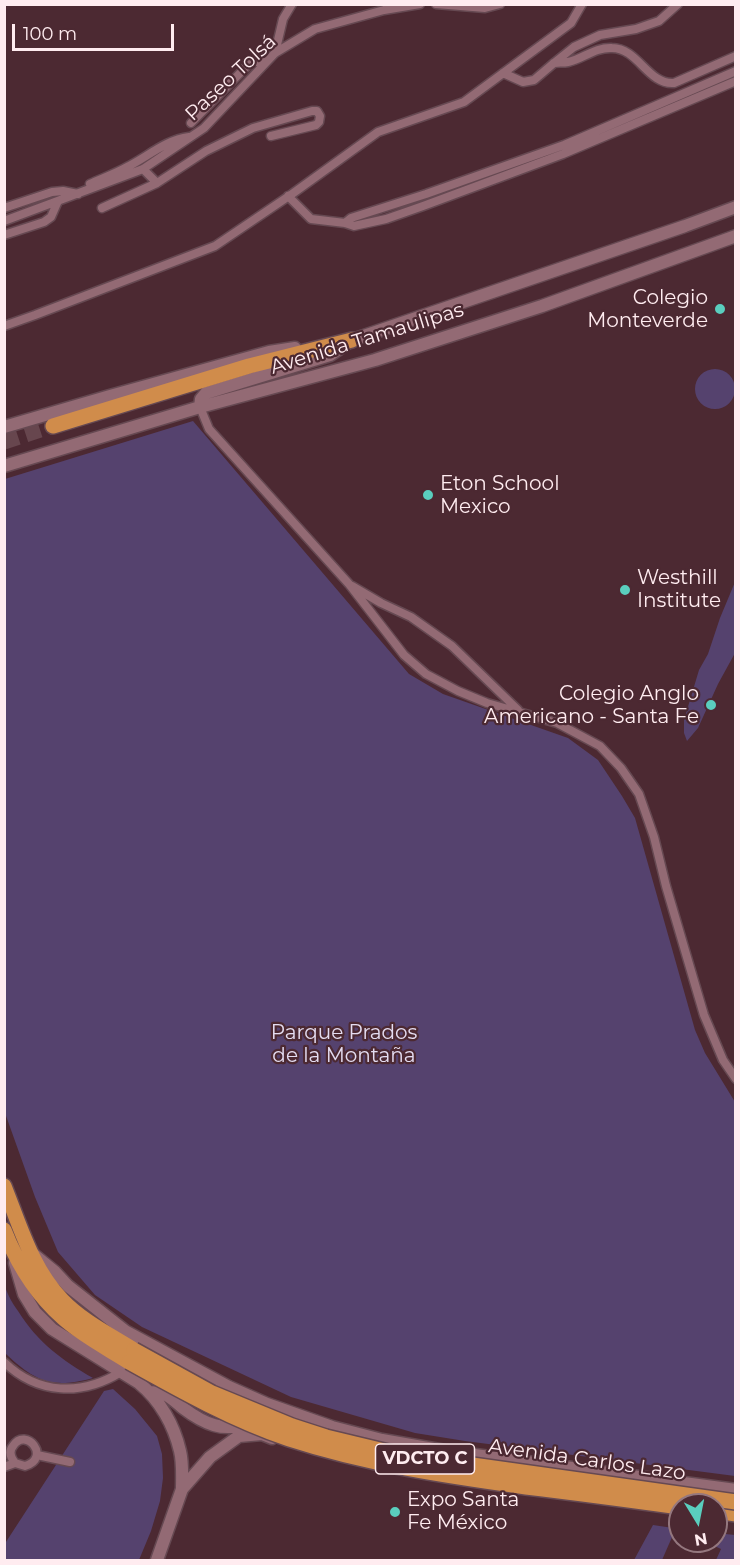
<!DOCTYPE html>
<html>
<head>
<meta charset="utf-8">
<style>
	body { margin:0 }
	#map { position:relative; width:740px; height:1565px; overflow:hidden; background:#4c2932; font-family:Montserrat,sans-serif }
	canvas { display:block }
	.frame { position:absolute; inset:0; border:6px solid #ffecf0; pointer-events:none }
	.north { position:absolute; left:668px; top:1493px; width:60px; height:60px; box-sizing:border-box; background:#4c2932; border:2px solid #94777e; border-radius:50%; rotate:170deg; font-size:16px; font-weight:700; line-height:24px; text-align:center; color:#ffecf0 }
	.north::after { content:''; display:block; margin:auto; width:21px; height:27px; background:#5acebe; clip-path:polygon(50% 0,100% 100%,50% 72%,0 100%) }
	.scale { position:absolute; left:12px; top:24px; width:162px; height:27px; box-sizing:border-box; border:3px solid #ffecf0; border-top:0; padding-left:8px; font-size:18px; line-height:21px; white-space:nowrap; color:#ffecf0; -webkit-text-stroke:4px #4c2932; paint-order:stroke }
</style>
</head>
<body>
<div id="map">
<canvas width="740" height="1565"></canvas>
<div class="frame"></div>
<div class="north">N</div>
<div class="scale">100 m</div>
</div>
<script>
const ctx = document.querySelector('canvas').getContext('2d');
ctx.lineJoin = 'round';
function fill(path, color) {
  ctx.fillStyle = color;
  ctx.fill(path, 'evenodd');
}
function trace(path, color, width, dash) {
  ctx.strokeStyle = color;
  ctx.lineWidth = width;
  ctx.lineCap = dash ? 'butt' : 'round';
  ctx.setLineDash(dash || []);
  ctx.stroke(path);
}
function label(font, color, halo, rows, align = 'center') {
  ctx.font = font + ' Montserrat,sans-serif';
  ctx.lineWidth = 4.5;
  ctx.setLineDash([]);
  ctx.textBaseline = 'middle';
  ctx.strokeStyle = halo;
  ctx.fillStyle = color;
  for (const [text, x, y, turn = 0] of rows) {
    ctx.save();
    ctx.translate(x, y);
    ctx.rotate((+turn || 0) * Math.PI / 180);
    ctx.textAlign = isNaN(turn) ? turn : align;
    if (halo) ctx.strokeText(text, 0, 0);
    ctx.fillText(text, 0, 0);
    ctx.restore();
  }
}
fill(new Path2D(`
	M695 389a20 20 0 1 1 40 0a20 20 0 1 1-40 0Z
	M193,421l216,253 34,20 125,44 30,22 24,36 13,22 60,212 10,23 30,49v374l-270,-35 -50,-8 -124,-36 -149,-70 -47,-32 -37,-43 -23,-55 -30,-84v-634z
	M735,582v71l-17,31 -20,44 -11,13 -3,-8v-13l15,-50 9,-16 12,-36z
	M4,1282c2,10 8,21 14,29 20,32 44,49 75,67 -41,11 -57,4 -87,-24z
	M113,1389l22,20 22,27 5,18 1,24 -3,23 -9,30 -12,29h-134l-1,-15 100,-154z
	M653,1525l27,4v1l-4,-2 -14,32h-28z
	M716,1533l19,2v25h-19l5,-11 -17,-8h12z`), '#55426e');
trace(new Path2D(`
	M4,442l49,-16`), '#67464e', 15, [15, 8]);
const street = new Path2D(`
	M436,4l49,4 15,-4
	M275,53l8,-34 9,-15
	M554,63c4,-1 9,0 14,-1 15,-3 27,-15 44,-14 26,0 36,37 62,35l62,-27
	M503,73l20,9 11,-2 20,-17 20,-16 26,-12 36,-6 23,-8 19,-17
	M191,123l57,-58 6,-3h12
	M143,169l14,14 49,-32 47,-23 59,-17h5l3,5 -1,6 -3,3 -45,11
	M90,184c13,-6 27,-11 39,-18 21,-11 37,-26 60,-29
	M288,196l23,23 34,4 9,3 32,-7 37,-13 140,-52 173,-73
	M4,208l48,-16 11,-1 15,3
	M102,208l55,-25
	M4,221l139,-52 61,-41 71,-75 40,-24 69,-19 36,-6
	M345,223l6,-5 75,-24 138,-49 172,-74
	M4,235l40,-13 7,-5 7,-16
	M4,326l31,-11 180,-69 77,-52 86,-62 86,-30 107,-79 11,-19
	M200,407l9,22 140,155 55,71 22,19 32,17 29,12 70,20 43,23 21,22 18,26 15,43 12,49 38,129 19,45 13,19
	M352,586l29,17 30,14 41,29 66,64
	M4,1362c34,33 78,34 117,10
	M37,1455l33,7
	M4,1467l11,-4 10,3c27,-8 1,-40 -12,-20 -5,6 -2,12 2,17`);
const secondary = new Path2D(`
	M345,341l7,-1 333,-114 51,-19
	M200,407l1,-8 5,-6 124,-38 16,-11
	M4,427l106,-31 159,-44 26,-4
	M4,466l196,-59 175,-47 167,-54 194,-70
	M33,1254l22,18 13,14 57,45 104,56 38,17 65,23 50,13 63,11 291,39
	M15,1263l9,31 11,18 17,17 87,54c21,17 35,42 41,68 3,12 2,26 2,38
	M150,1392c4,0 9,1 14,2 7,3 13,9 19,14 20,15 41,26 66,14
	M157,1560l25,-71 28,-32 29,-21 23,-2 10,4`);
const highway = new Path2D(`
	M53,426l196,-60 103,-26
	M4,1186c16,40 28,83 58,114 20,21 48,35 72,50
	M4,1230c13,33 33,65 59,88 20,18 44,30 66,44
	M716,1511l20,3`);
trace(street, '#664952', 11);
trace(secondary, '#664952', 15);
trace(highway, '#664952', 18);
trace(street, '#936a74', 8);
trace(secondary, '#936a74', 12);
trace(highway, '#d08c4b', 15);
const highwayBridge = new Path2D(`
	M134,1350l78,43 80,33 34,11 75,18 335,47
	M129,1362c52,29 104,58 160,77 77,25 157,37 237,48 51,6 103,13 154,20`);
trace(highwayBridge, '#664952', 18, []);
trace(highwayBridge, '#d08c4b', 15);
for (const [x, y, r, color] of [
	[720,309,6,"#5acebe"],
	[428,495,6,"#5acebe"],
	[625,590,6,"#5acebe"],
	[711,705,6,"#5acebe"],
	[395,1512,6,"#5acebe"]
]) {
  const dot = new Path2D();
  dot.arc(x, y, r, 0, 2 * Math.PI);
  ctx.fillStyle = color;
  ctx.fill(dot);
  trace(dot, '#4c2932', 2);
}
for (const [x, y, w] of [
	[425,1459,99]
]) {
  const box = new Path2D();
  box.roundRect(x - w / 2, y - 15, w, 30, 4.5);
  ctx.fillStyle = '#4c2932';
  ctx.fill(box);
  trace(box, '#ffecf0', 1.5);
}
label('bold 18px', '#ffecf0', null, [
	["VDCTO C",425,1459]
]);
label('20px', '#ffecf0', '#4c2932', [
	["Paseo Tolsá",231,78,-43],
	["Avenida Tamaulipas",367,339,-17],
	["Avenida Carlos Lazo",587,1460,8]
]);
label('20px', '#ffecf0', '#4c2932', [
	["Colegio",708,298,"right"],
	["Monteverde",708,321,"right"],
	["Eton School",440,484],
	["Mexico",440,507],
	["Westhill",637,578],
	["Institute",637,601],
	["Colegio Anglo",699,694,"right"],
	["Americano - Santa Fe",699,717,"right"],
	["Expo Santa",407,1500],
	["Fe México",407,1523]
], 'left');
label('20px', '#e4dcf1', '#4c2932', [
	["Parque Prados",344,1033],
	["de la Montaña",344,1056]
]);
</script>
</body>
</html>
